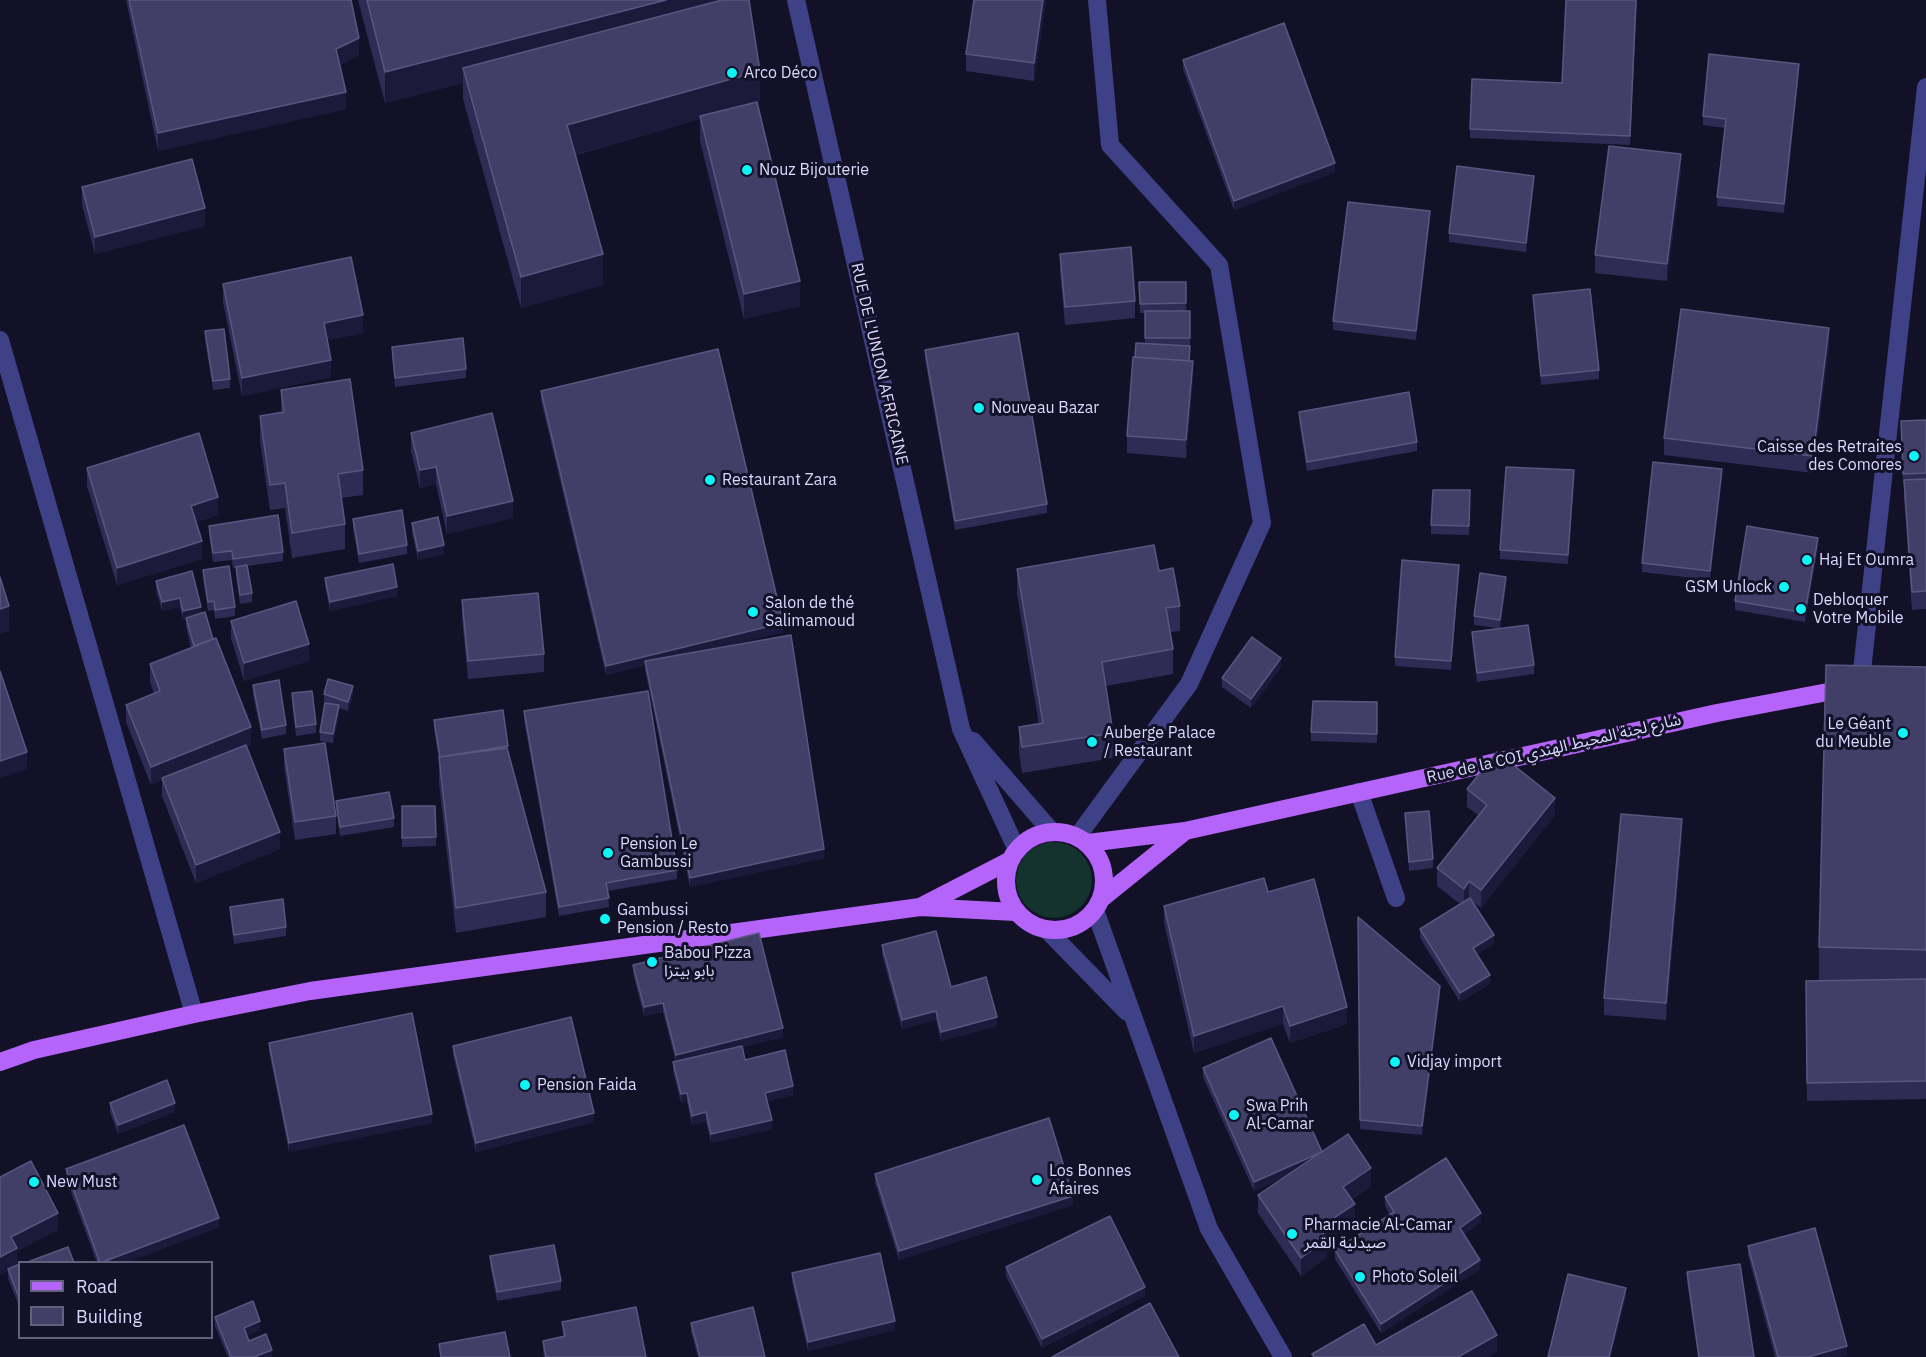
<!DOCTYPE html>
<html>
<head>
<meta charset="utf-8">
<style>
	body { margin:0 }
	#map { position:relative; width:1926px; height:1357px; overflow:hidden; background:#131128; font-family:"IBM Plex Sans",sans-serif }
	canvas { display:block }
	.legend { position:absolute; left:18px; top:1261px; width:195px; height:78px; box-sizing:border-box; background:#131128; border:2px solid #63617e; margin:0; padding:8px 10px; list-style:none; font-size:18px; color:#dad9fe }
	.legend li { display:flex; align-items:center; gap:12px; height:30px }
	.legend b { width:30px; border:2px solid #63617e }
</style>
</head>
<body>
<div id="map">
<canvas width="1926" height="1357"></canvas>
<ul class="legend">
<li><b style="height:8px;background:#b464f9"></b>Road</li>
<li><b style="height:16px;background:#413e67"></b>Building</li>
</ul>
</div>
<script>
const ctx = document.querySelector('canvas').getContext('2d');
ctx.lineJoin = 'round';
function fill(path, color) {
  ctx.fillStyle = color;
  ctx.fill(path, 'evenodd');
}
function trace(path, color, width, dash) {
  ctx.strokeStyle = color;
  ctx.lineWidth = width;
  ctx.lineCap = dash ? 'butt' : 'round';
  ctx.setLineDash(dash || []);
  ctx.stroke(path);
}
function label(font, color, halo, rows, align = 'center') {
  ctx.font = font + ' "IBM Plex Sans","Noto Sans Arabic",sans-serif';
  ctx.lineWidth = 6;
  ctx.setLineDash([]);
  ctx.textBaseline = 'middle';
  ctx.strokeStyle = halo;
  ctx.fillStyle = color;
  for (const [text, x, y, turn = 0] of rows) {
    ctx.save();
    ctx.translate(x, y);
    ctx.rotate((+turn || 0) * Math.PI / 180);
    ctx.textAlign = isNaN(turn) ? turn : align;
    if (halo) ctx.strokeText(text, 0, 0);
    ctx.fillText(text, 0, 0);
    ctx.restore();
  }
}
fill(new Path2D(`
	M1016 880a38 38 0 1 1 76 0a38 38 0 1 1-76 0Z`), '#14322e');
trace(new Path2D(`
	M796,0l165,729 56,121
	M0,340l194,674
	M1860,689l66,-602
	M973,741l79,91
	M1359,792l37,106
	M1077,837l112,-153 73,-161 -43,-258 -109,-120 -13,-145
	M1095,910l114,319 74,128
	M1048,931l79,81`), '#3e4185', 18);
trace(new Path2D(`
	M1006 881a49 49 0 1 1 98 0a49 49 0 1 1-98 0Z
	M1088,843l97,-12 532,-118 116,-22h17
	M1101,899l83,-67
	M922,906l87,-45
	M0,1062l34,-12 160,-36 116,-23 610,-84 95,5`), '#b464f9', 18);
fill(new Path2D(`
	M126,0h225l8,55 -19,10 6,44 -188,42z
	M358,0h391l11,103h-3l43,203 -56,13 -44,-178v-22l-124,36 27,130 -82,23 -58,-209v-16l-78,20z
	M974,0h72l-12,81 -68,-10v-17z
	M1637,0l-7,145 -160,-7v-9l92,-46z
	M1183,60l152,112 -101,38 -51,-141z
	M1799,73l-15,140 -67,-7v-9l8,-69 -22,-3v-9z
	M1681,171l-14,110 -72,-8v-18z
	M1534,185l-8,67 -77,-10v-9z
	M82,187l123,39 -110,28 -13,-49z
	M1430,220l-14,120 -83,-10v-9z
	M1060,254l75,47v17l-70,7 -5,-54z
	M1139,282h47v29h4v50l3,17 -7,80 -59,-5v-17l8,-79 10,-14v-30h-5z
	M223,284l140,49 -35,7 3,37 -89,19 -19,-94z
	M1533,295l66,75v9l-58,6 -8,-81z
	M205,331l25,48v9l-17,2 -8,-50z
	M1829,346l-16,127 -149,-18v-17z
	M392,347l74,22v9l-71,9 -3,-31z
	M925,350l122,154v9l-92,17 -30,-171z
	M281,390l82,80v25l-22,3 4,26v25l-53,9 -7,-50 -15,2 -10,-69v-25l21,-3z
	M541,391l242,241 -63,15 104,211 -134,29 -45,-217v-5l-39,10 -65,-275z
	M1299,412l118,30v9l-110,20 -8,-50z
	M1926,420v189l-14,1 -8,-112v-15h-1l-2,-62z
	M411,433l102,85 -66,16 -11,-50 -16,4 -9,-37z
	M87,468l131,47 -22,7 6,37 -85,26 -30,-99z
	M1722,478l-12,102 -68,-8v-9z
	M1574,479l-6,85 -68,-5v-9z
	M1470,490l-1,45 -38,-1v-9z
	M353,519l54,26v9l-48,9 -6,-35z
	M412,523l32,31 -26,6 -6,-28z
	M209,526l74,26v9l-36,5 5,27v9l-12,2 -4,-28v-8h-3l-1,-8 -19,2 -4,-27z
	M1818,547l-13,75 -70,-12v-9z
	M1017,569l163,37v25l-10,1 3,17v25l-67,12 7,47v25l-91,15 -3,-21v-25l20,-3 -22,-130z
	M203,570l32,37v9l-20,3 -1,-9 -6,1 -5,-32z
	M1459,574l-8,96 -56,-4v-9z
	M325,578l72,18 -67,15 -5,-25z
	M156,581l45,32 12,26 38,106 -5,2 34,102 -84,34 -34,-87v-16l-11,5 -25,-63v-17l28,-11 -4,-12v-18l41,-16 -5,-21v-8l-3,1 -3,-13 -18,4 -6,-21z
	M1506,586l-6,42 34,37v9l-57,8 -5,-41v-9l26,-4 -24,-3v-9z
	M462,600l82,54v18l-76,7 -6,-61z
	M231,621l78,40 -65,20 -13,-43z
	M1281,667l-30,41 -29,-21v-9z
	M1926,667v432l-119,2 -1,-120 13,-1v-33z
	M253,685l33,40v9l-24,5 -9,-45z
	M292,693l24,31v9l-20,3 -4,-34z
	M324,694l29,1 -5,16 -9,-3v6l-6,29 -13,-2v-9l5,-28 -1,-1z
	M1377,702v41l-66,-2v-9z
	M524,711l153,159v9l-69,12 1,16 -50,9 -35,-196z
	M434,720l74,26v6l38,140v25l-90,16 -17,-150v-22l-5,-32z
	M284,749l52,67v18l-41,6 -11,-74z
	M1467,789l88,26 -74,93 -9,-7 22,43 -17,10 13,30 -30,18 -40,-64v-9l40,-25 -23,-18v-18l41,-53 -11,-8z
	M336,801l58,17v9l-54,9 -4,-26z
	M402,806h33l1,40 -34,1z
	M1405,813l28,46v9l-24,3z
	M1682,836l-16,184 -62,-5v-17z
	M1268,892l79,132 -57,19 -7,-19 -89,29 -30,-130v-17z
	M230,907l56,20v9l-52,8 -4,-28z
	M1358,917l82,78 -18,140 -62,-6z
	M882,945l69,42 46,39 -56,15 -5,-21 -34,9 -20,-75z
	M633,965l150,72 -40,10 2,13 48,35 -26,6 5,28 -61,14 -5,-22 -14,4 -5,-23 -6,1 -8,-32v-9h3l-13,-50 -19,4 -11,-42z
	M269,1043l163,80 -143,29 -20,-100z
	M453,1046l141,76 -118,30 -23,-97z
	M1203,1068l118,84 50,34 -19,13 3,22 -28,19v17l-26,19 -43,-63v-18l25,-17 -29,13 -51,-114z
	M110,1103l65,9 -57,22 -8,-22z
	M66,1169l153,58 -94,36h-28l-31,-85z
	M875,1174l198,31 -174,55 -24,-77z
	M0,1177l58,53 -41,21v14l3,-1v45l-12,-31v-8l-8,5z
	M1385,1197l96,25 -17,12 16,35 -99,64 -46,-74v-9l55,-35 -5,-9z
	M1748,1246l99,109 -6,2h-66l-27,-102z
	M490,1256l71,25v9l-64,11 -7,-36z
	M1006,1267l139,29 -103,52 -36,-72z
	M1687,1272l67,85h-56l-11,-76z
	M792,1273l103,57 -87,21 -16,-69z
	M215,1317l45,13 -13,5 2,6 23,16h-44l-13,-31z
	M562,1322l84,35h-102l-1,-7v-9l20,-5z
	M691,1323l74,34h-67l-7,-25z`), '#2f2b55');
fill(new Path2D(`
	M666,0h79l-282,68v15l-78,20v-31z
	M1043,0h3l-12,81v-18z
	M359,38v17l-23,12v-18z
	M1799,64v9l-15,140v-9z
	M760,71v32l-59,16 -1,-3v3l-133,38v-32z
	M346,92v17l-188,42v-18z
	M1681,154v17l-14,110v-17z
	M1335,163v9l-101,38v-9z
	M1534,176v9l-8,67v-9z
	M205,208v18l-110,28v-17z
	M1430,211v9l-14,120v-9z
	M603,254v31l-82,23v-31z
	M800,281v25l-56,13v-25z
	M363,315v18l-39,8v-18z
	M1829,328v18l-16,127v-17z
	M331,360v17l-89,19v-18z
	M1193,361v17l-7,80v-18z
	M436,467v17l-16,4v-18z
	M1722,469v9l-12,102v-9z
	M1574,470v9l-6,85v-9z
	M218,497v18l-27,8v-17z
	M513,501v17l-66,16v-18z
	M1818,538v9l-13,75v-9z
	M202,541v18l-85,26v-17z
	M444,545v9l-26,6v-9z
	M1459,565v9l-8,96v-9z
	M1506,577v9l-6,43v-9z
	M397,587v9l-67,15v-9z
	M180,598v9l-18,4v-9z
	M9,606v25l-9,3v-25z
	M201,607v9l-18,4v-9z
	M783,623v9l-137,33 -1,-4v4l-39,10v-9z
	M309,644v17l-65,20v-18z
	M1281,658v9l-30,41v-9z
	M353,686v9l-5,16v-9z
	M339,705v9l-6,29v-9z
	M251,727v18l-88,35 -1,-2v2l-11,5v-18z
	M27,752v17l-27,9v-17z
	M1555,798v17l-74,93v-18z
	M1682,819v17l-16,184v-17z
	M280,832v17l-84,34v-18z
	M824,849v9l-134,29v-9z
	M1469,881v18l-5,7v-17z
	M1494,935v9l-21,13v-9z
	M1490,975v9l-30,18v-9z
	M1440,986v9l-18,140v-9z
	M663,1003v9l-19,4v-9z
	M1283,1006v18l-89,29v-17z
	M1347,1007v17l-57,19v-17z
	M936,1011v9l-34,9v-9z
	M997,1017v9l-56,15v-9z
	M783,1028v9l-107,27v-9z
	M793,1086v9l-28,7v-9z
	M687,1093v9l-6,1v-9z
	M175,1103v9l-57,22v-9z
	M706,1112v9l-14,4v-9z
	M594,1113v9l-118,30v-9z
	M432,1114v9l-143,29v-9z
	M772,1120v9l-61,14v-9z
	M1322,1152v9l-68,30v-9z
	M1371,1168v18l-28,18v-17z
	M1073,1196v9l-174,55v-9z
	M1355,1204v17l-28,19v17l-26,19v-18l18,-30z
	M58,1213v17l-41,21v15l-17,9v-18l11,-20z
	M1481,1213v9l-21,15v-9z
	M219,1218v9l-94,36h-24z
	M1480,1260v9l-99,64v-9z
	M1145,1287v9l-103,52v-9z
	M1626,1288v9l-15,60h-2z
	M260,1321v9l-16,7v-9z
	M895,1321v9l-87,21v-9z
	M1497,1335v17l-8,5h-31z
	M1847,1346v9l-6,2h-33z
	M272,1350v7h-18z`), '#1c193b');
const building = new Path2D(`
	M129,0h222l8,38 -23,11 10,43 -188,41z
	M367,0h299l-281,72z
	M722,0h27l11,71 -193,54 36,129 -82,23 -58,-209z
	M974,0h69l-9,63 -68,-9z
	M1566,0h70l-6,136 -160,-7 2,-50 90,4z
	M1284,23l51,140 -101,38 -51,-141z
	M1709,54l90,10 -15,140 -67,-7 9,-78 -23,-3z
	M757,102l43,179 -56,13 -44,-178z
	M1609,146l72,8 -14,110 -72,-9z
	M192,159l13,49 -110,29 -13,-50z
	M1457,166l77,10 -8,67 -77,-10z
	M1348,202l82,9 -14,120 -83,-10z
	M1131,247l4,54 -70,6 -5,-53z
	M351,257l12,58 -39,8 7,37 -89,18 -19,-94z
	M1139,282h47v21l-46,1z
	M1590,289l9,81 -58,6 -8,-81z
	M1681,309l148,19 -16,128 -149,-18z
	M1145,311h45v27h-45z
	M224,329l6,50 -17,2 -8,-50z
	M1018,333l29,171 -92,17 -30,-171z
	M463,338l3,31 -71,9 -3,-31z
	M1136,343l54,3 -1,15 -54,-4z
	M718,349l65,274 -177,43 -65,-275z
	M1133,357l60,4 -7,79 -59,-4z
	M350,379l13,91 -25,4 7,50 -53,9 -7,-50 -15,2 -10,-69 24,-4 -3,-22z
	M1409,392l8,50 -110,20 -8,-50z
	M492,413l21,88 -66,15 -11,-49 -16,3 -9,-37z
	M1926,420v53l-23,1 -2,-53z
	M199,433l19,64 -27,9 11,35 -85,27 -30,-100z
	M1653,462l69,7 -12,102 -68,-8z
	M1506,467l68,3 -6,85 -68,-5z
	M1926,479v112l-14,1 -8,-112z
	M1433,490h37l-1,36 -38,-1z
	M402,510l5,35 -48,9 -6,-35z
	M278,515l5,37 -50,7 -1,-8 -19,2 -4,-27z
	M438,517l6,28 -26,6 -6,-28z
	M1747,526l71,12 -13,75 -70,-12z
	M1154,545l5,26 14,-3 7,38 -14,2 7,41 -71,13 11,71 -91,14 -3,-20 24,-4 -26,-154z
	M1402,560l57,5 -8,96 -56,-4z
	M393,564l4,23 -67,15 -5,-24z
	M247,565l5,28 -12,2 -4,-28z
	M229,566l6,41 -20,3 -1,-9 -6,1 -5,-32z
	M192,571l9,36 -18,4 -3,-13 -18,4 -6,-21z
	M1480,573l26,4 -6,43 -26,-4z
	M0,577l9,29 -9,3z
	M538,593l6,61 -76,7 -6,-61z
	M296,601l13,43 -65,19 -13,-42z
	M205,612l8,27 -19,7 -8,-28z
	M1528,625l6,40 -57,8 -5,-41z
	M791,635l33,214 -134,29 -45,-217z
	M1252,637l29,21 -30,41 -29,-21z
	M216,638l35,89 -100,40 -25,-62 34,-14 -10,-27z
	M1826,665l100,2v283l-107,-3z
	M0,671l27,81 -27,9z
	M328,679l25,7 -5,16 -24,-8z
	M279,680l7,45 -24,5 -9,-45z
	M312,691l4,33 -20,3 -4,-34z
	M648,691l29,179 -71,13 3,15 -50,9 -35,-196z
	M1313,701l64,1v32l-66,-2z
	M325,703l14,2 -6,29 -13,-2z
	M503,710l5,36 -68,11 -6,-37z
	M325,743l11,73 -41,6 -11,-73z
	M246,745l34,87 -84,33 -34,-87z
	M507,748l39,144 -90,16 -17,-151z
	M1497,752l58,46 -74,92 -12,-9 -5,8 -27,-21 50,-63 -20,-16z
	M389,792l5,26 -54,9 -4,-26z
	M402,806h33l1,31 -34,1z
	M1429,811l4,48 -24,3 -4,-49z
	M1621,814l61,5 -16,184 -62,-5z
	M1264,878l4,14 46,-13 33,128 -57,19 -7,-20 -89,30 -30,-130z
	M1470,898l24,37 -21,13 17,27 -30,18 -40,-64z
	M283,899l3,28 -52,8 -4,-28z
	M1358,917l82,69 -18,140 -62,-6z
	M936,931l15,56 35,-10 11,40 -56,15 -5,-21 -34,9 -20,-75z
	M759,933l24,95 -107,27 -13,-52 -19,4 -11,-42z
	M1926,979v102l-119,2 -1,-102z
	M412,1013l20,101 -143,29 -20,-100z
	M571,1017l23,96 -118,30 -23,-97z
	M1271,1038l51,114 -68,30 -51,-114z
	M742,1046l3,14 40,-10 8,36 -28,7 7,27 -61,14 -5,-22 -14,4 -5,-23 -6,1 -8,-32z
	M167,1080l8,23 -57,22 -8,-22z
	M1049,1118l24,78 -174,55 -24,-77z
	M184,1125l35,93 -119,45 -34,-94z
	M1348,1134l23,34 -28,19 12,17 -36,24 8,11 -26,19 -43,-63z
	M1446,1158l35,55 -21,15 20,32 -99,64 -46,-74 59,-38 -9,-15z
	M31,1161l27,52 -47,24 6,11 -17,9v-80z
	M1110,1216l35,71 -103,52 -36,-72z
	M1815,1228l32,118 -39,11h-30l-30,-111z
	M554,1245l7,36 -64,11 -7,-36z
	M68,1247l6,16h-49z
	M880,1253l15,68 -87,21 -16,-69z
	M20,1264v36l-12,-31z
	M1740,1264l14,93h-55l-12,-85z
	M1568,1274l58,14 -17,69h-61z
	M1472,1291l25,44 -39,22h-144l-2,-3 52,-30 12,21z
	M253,1301l7,20 -16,7 5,13 17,-7 6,16 -18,7h-23l-16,-40z
	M1150,1303l29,54h-127z
	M636,1307l10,50h-100l-3,-16 22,-5 -3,-14z
	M753,1307l12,50h-65l-9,-34z
	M505,1332l5,25h-69l-2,-13z`);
fill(building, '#413e67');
trace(building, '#59567f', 1.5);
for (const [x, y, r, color] of [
	[732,73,6,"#0df4f6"],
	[747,170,6,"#0df4f6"],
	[979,408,6,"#0df4f6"],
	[1914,456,6,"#0df4f6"],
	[710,480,6,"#0df4f6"],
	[1807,560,6,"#0df4f6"],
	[1784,587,6,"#0df4f6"],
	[1801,609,6,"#0df4f6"],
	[753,612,6,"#0df4f6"],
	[1903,733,6,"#0df4f6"],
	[1092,742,6,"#0df4f6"],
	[608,853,6,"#0df4f6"],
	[605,919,6,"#0df4f6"],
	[652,962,6,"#0df4f6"],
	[1395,1062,6,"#0df4f6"],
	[525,1085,6,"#0df4f6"],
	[1234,1115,6,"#0df4f6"],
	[1037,1180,6,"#0df4f6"],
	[34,1182,6,"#0df4f6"],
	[1292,1234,6,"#0df4f6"],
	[1360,1277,6,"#0df4f6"]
]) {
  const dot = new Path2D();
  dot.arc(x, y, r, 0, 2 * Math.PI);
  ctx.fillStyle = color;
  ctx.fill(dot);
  trace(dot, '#131128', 2);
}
label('16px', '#dad9fe', '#131128', [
	["Arco Déco",744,73],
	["Nouz Bijouterie",759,170],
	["Nouveau Bazar",991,408],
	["Caisse des Retraites",1902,447,"right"],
	["des Comores",1902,465,"right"],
	["Restaurant Zara",722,480],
	["Haj Et Oumra",1819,560],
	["GSM Unlock",1772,587,"right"],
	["Debloquer",1813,600],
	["Votre Mobile",1813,618],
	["Salon de thé",765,603],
	["Salimamoud",765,621],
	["Le Géant",1891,724,"right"],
	["du Meuble",1891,742,"right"],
	["Auberge Palace",1104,733],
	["/ Restaurant",1104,751],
	["Pension Le",620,844],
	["Gambussi",620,862],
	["Gambussi",617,910],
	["Pension / Resto",617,928],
	["Babou Pizza",664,953],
	["بابو بيتزا",664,971],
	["Vidjay import",1407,1062],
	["Pension Faida",537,1085],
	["Swa Prih",1246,1106],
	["Al-Camar",1246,1124],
	["Los Bonnes",1049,1171],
	["Afaires",1049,1189],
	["New Must",46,1182],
	["Pharmacie Al-Camar",1304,1225],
	["صيدلية القمر",1304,1243],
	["Photo Soleil",1372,1277]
], 'left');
label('16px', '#dad9fe', '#131128', [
	["RUE DE L'UNION AFRICAINE",879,364,77],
	["Rue de la COI شارع لجنة المحيط الهندي",1554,749,-13]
]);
</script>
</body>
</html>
